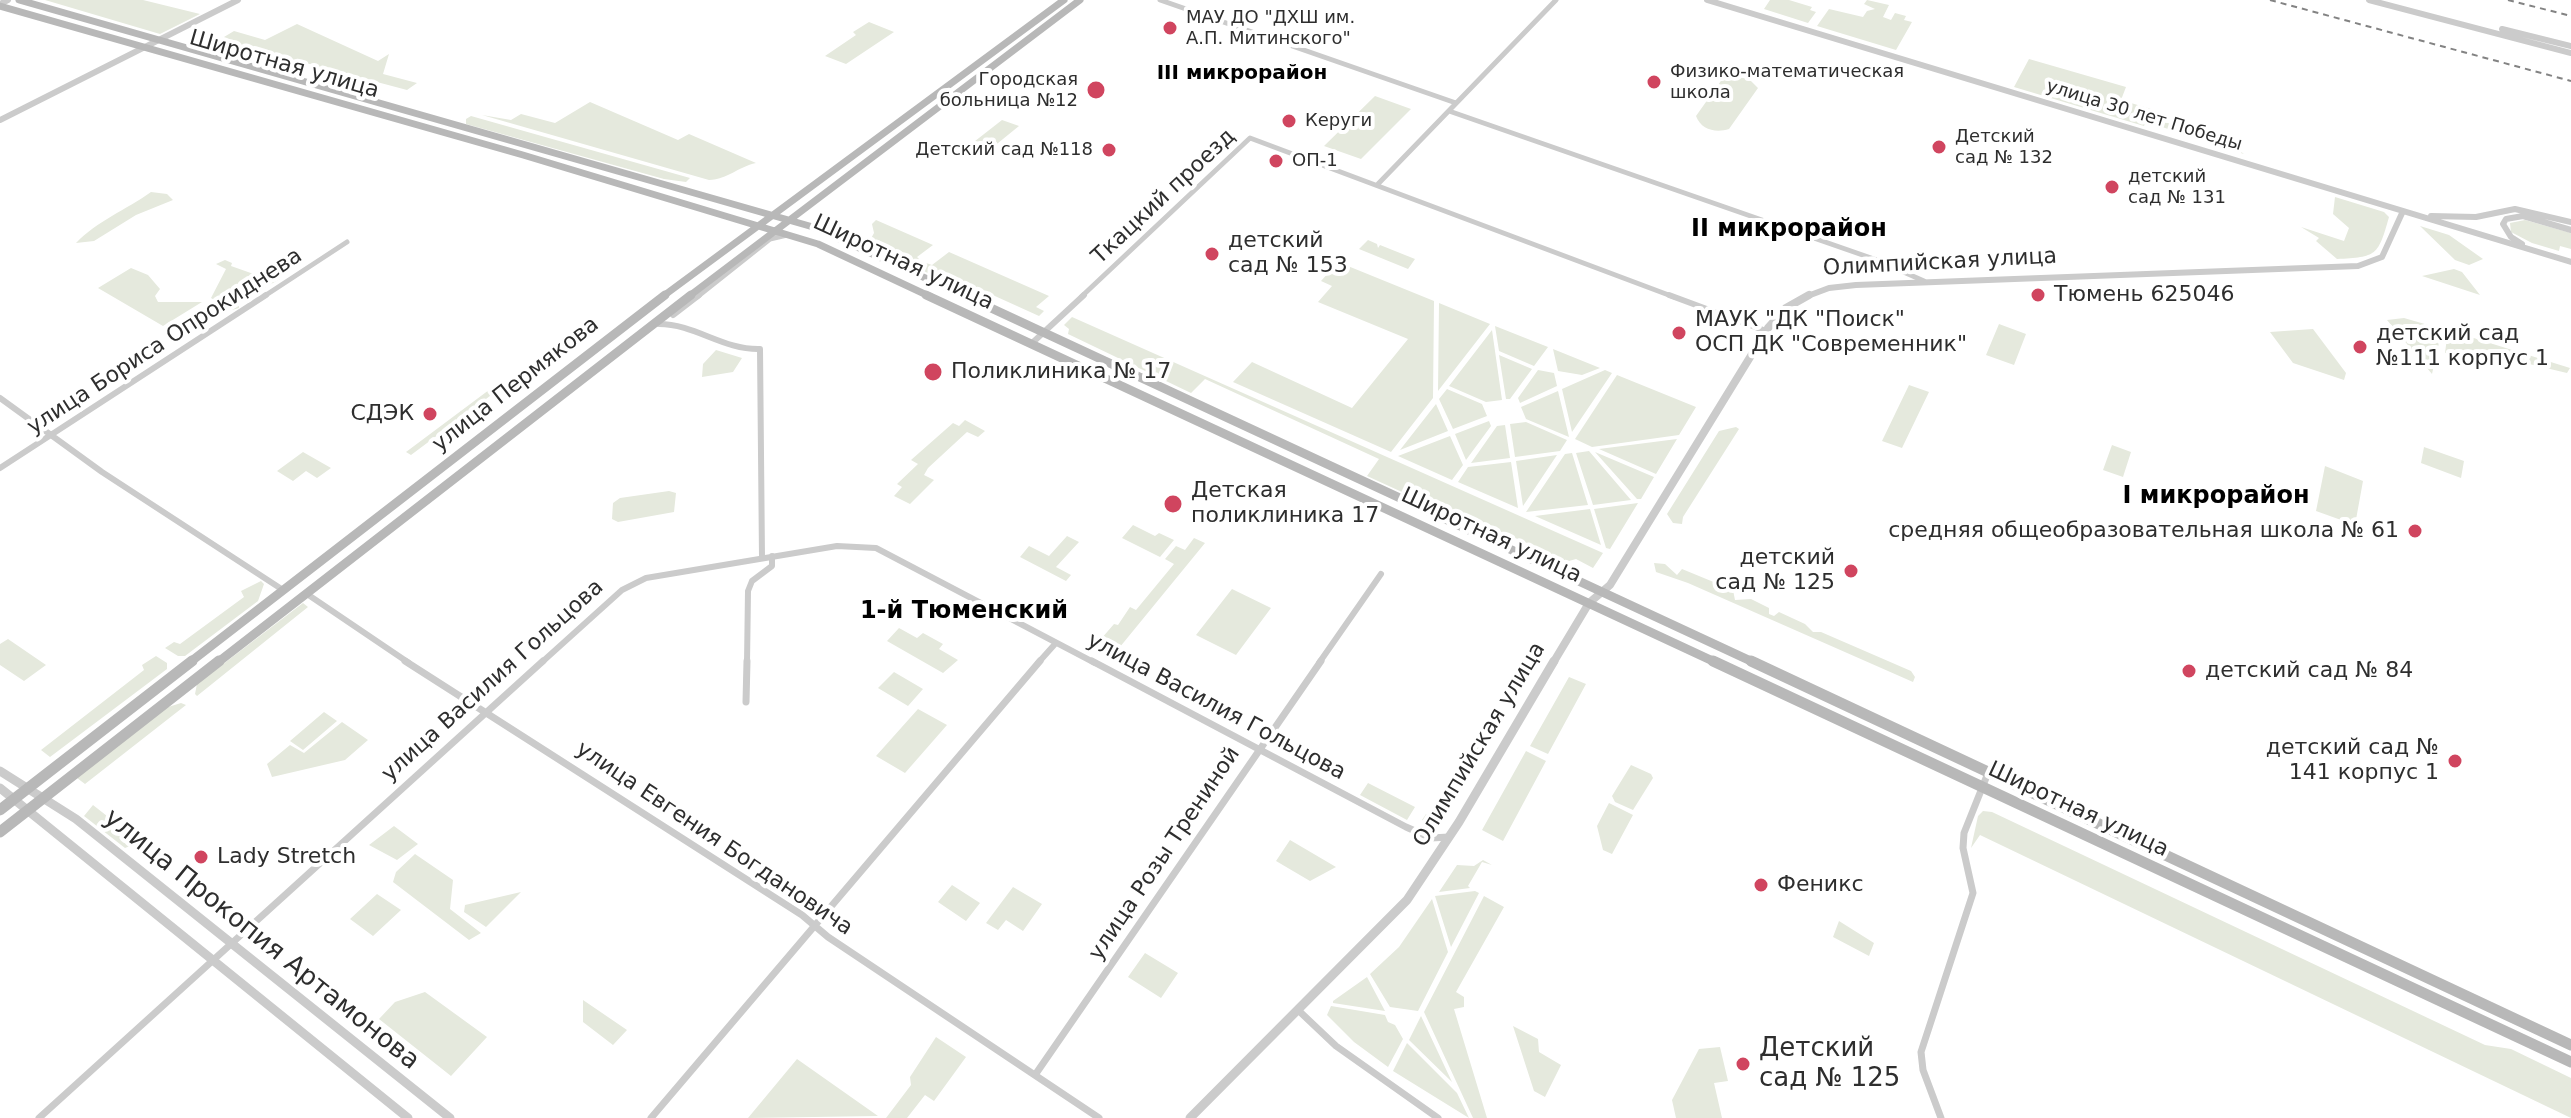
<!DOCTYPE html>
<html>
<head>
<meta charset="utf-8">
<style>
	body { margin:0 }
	canvas { display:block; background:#fff }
</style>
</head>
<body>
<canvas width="2571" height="1118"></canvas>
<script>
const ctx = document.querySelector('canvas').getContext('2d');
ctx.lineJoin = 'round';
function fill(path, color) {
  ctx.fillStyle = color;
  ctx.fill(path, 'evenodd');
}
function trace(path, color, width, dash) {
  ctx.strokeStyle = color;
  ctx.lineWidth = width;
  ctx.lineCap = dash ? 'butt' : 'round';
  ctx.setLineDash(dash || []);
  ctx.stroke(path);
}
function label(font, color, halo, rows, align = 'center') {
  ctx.font = font + ' "DejaVu Sans",sans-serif';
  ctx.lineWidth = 8;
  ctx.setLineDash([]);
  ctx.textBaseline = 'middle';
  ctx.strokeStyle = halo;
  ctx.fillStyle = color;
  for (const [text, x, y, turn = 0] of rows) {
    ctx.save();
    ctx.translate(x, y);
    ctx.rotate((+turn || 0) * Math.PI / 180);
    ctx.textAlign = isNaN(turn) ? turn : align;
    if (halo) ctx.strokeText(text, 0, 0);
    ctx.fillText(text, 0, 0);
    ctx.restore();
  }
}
fill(new Path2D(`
	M45,0h98l57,14 -40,20z
	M1770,0h19l23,7 -2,3 6,2 -8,11 -44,-14z
	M1867,0l22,5 -6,12 8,3 4,-7 11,3 -2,4 8,2 -16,28 -79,-24 12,-17 34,8 4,-6 8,-2 -11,-5z
	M869,22l25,10 -48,32 -21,-8 31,-21 -3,-3z
	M297,24l81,37 11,-7 -6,20 34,9 -10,7 -188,-50 15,-9 31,9z
	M2029,59l97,28 -5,13 30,9 -7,17 -130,-39z
	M1731,76l18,3 9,9 -29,41c-13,4 -28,1 -33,-13l27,-38z
	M1375,96l36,13 -50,50 -37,-13z
	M590,102l88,38 11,-6 67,29c-18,4 -28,16 -47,17l-227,-65 29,5 10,-6 34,9z
	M2155,111l8,2 -2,8 64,19 19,14 -94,-31z
	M471,116l219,62 -4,4 -22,-3 -198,-55v-5z
	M1002,120l17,6 -32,26 -17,-7z
	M151,192l16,2 6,6 -37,15 -42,26 -18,2c21,-22 50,-33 75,-51z
	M2335,197l49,15 5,5c-11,39 -12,40 -52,42l-21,-18 3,-3 -18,-11 43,14 5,-13 -16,-14z
	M876,220l57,25 -16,12 2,2c-15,9 -39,-5 -51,-15l6,-11 -2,-9z
	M2525,220l46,13v16l-11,-3 -1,5 -27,-8 -21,-11 -1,-9z
	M2420,226l29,9 34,24 -14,6 -14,-5z
	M1368,240l9,4 1,4 2,-3 35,14 -7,10 -49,-20z
	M949,252l100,44 -13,11 8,4 -5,5 -75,-34 -17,1 -25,-13 4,-7 6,2z
	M225,260l7,3 -1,3 34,12 15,1 -41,23v6l-7,2 -21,-12 15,-29 -10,-5z
	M1338,262l96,39 -1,97 -42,54 -158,-70 19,-20 100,46 56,-69 -90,-37 14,-16 -11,-5z
	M131,268l17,7 12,14 -5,7 3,6h44l-39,24 -65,-38z
	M2454,269l8,3 18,23 -58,-19z
	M1439,303l51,21 -52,67z
	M1072,317l531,236 -10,15 -17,-9 -7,2 -4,6 -17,-7 -14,-14 -47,-20 -26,-7 -94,-43 12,-17 -174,-80 -14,14 -123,-59 1,-5 -5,-4z
	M2404,318l38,11 -10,45 -45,-54z
	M1999,324l27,10 -12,31 -28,-10z
	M1495,326l53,21 -14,19 -35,-15z
	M2313,329l33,44 -2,7 -51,-17 -23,-31z
	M1492,330l10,70 -16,2 -37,-16z
	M2448,330l122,38 -3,5 -80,-19 -42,-1z
	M1553,349l47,19 -18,7 -24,-4z
	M716,350l26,8 -9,14 -31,5 1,-13z
	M1499,355l33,14 -22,30h-4z
	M1538,370l16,3 3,13 -37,17 -2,-5z
	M1605,370l7,3 -40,59 -10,-43z
	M1617,375l79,32 -17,28 -87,12 -17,-8z
	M501,381l5,3 -95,71 -5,-3z
	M1909,385l20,7 -27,56 -20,-7z
	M1447,389l35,15 5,12 -34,13 -14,-30z
	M1558,391l11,46 -43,-18 -5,-12z
	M1436,404l12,27 -48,19z
	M965,420l20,11 -7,6 -11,-5 -39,36 -4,7 10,5 -24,24 -16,-8 8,-9 -5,-3 21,-20 -7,-4 42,-37 6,3z
	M1489,421l2,5 -25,34 -11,-26z
	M1526,422l41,18 -7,11 -45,6 -5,-33z
	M1505,425l5,33 -39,5 26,-37z
	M1736,427l3,2 -56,88 -1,7 -9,-1 -6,-9 52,-83z
	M1450,436l13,29 -11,15 -54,-24z
	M1677,439l-21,35 -57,-25z
	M2112,445l19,7 -8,25 -20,-7z
	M2424,447l40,14 -3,17 -40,-15z
	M1589,451l42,49 -38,5 -17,-52z
	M303,452l28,16 -14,10 -11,-7 -13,10 -16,-10z
	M1595,452l59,25 -13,22h-4z
	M1572,453l16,52 -62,7 39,-58z
	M1557,455l-34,51 -7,-45z
	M1511,462l7,46 -60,-26 10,-15z
	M2325,466l38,15 -8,44 -39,-14z
	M669,491l7,2 -2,19 -56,10 -6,-3 1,-16 7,-5z
	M1638,503l-28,46 -4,-1 -12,-39z
	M1590,509l11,36 -66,-29z
	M1133,525l22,11 4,-3 15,7 -14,17 -38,-19z
	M1067,536l12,6 -23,25 15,8 -5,6 -46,-24 9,-11 20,10z
	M1194,538l11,5 -90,110 -3,-1 3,-5 -14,-8 13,-15 4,1 12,-18 6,3 38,-46 -9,-5 11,-13 9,4z
	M1654,563l11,1 12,11 5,-6 51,21 2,10 16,-1 18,9v6l5,2 5,-4 26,12 8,8h8l90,39 4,6 -2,5 -225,-99 -32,-11z
	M261,581l3,3 -6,17 -73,55h-7l-13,-8 9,-6 6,2 64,-47 -3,-6z
	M1232,589l39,19 -35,47 -40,-20z
	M303,603l5,4 -111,89 -2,-2 2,-10z
	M899,628l18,10 6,-5 20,11 -4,5 19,11 -15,13 -56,-32z
	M8,639l38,26 -22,16 -24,-16v-21z
	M156,656l11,7v6l-117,88 -9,-7 103,-80 -2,-5z
	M894,672l29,17 -15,17 -30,-18z
	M1569,677l17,7 -38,70 -18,-8z
	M181,703l5,2 -101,79 -8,-6 88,-70z
	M918,709l29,16 -42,48 -29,-17z
	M324,712l13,9 -34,29 -13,-9z
	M342,722l26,18 -23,20 -73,17 -5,-13 23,-19 14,8z
	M1490,725l6,3 -60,100 -14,-8 4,-6 8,3z
	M1526,751l20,10 -43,80 -21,-11z
	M1631,765l20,9 2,4 -20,32 -18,-8 -3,-6z
	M1368,783l47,24 -8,13 -47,-25z
	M1609,803l24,12 -21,39 -9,-4 -6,-24z
	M93,805l47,37 -15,6 -41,-32z
	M1983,811l9,1 493,233 26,4 60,29v40l-591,-283 -9,13 7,-32z
	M394,826l24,18 -21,16 -28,-15z
	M1290,840l46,27 -26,14 -34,-20z
	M415,854l38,26 -3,29 31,24 -12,7 -76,-58 3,-10z
	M1483,860l9,5 -10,-3 -14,24 2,2 -31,4 18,-27 17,1z
	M952,885l28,18 -14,18 -28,-19z
	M1013,887l29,17 -19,27 -17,-11 -8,10 -12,-7z
	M1475,891l4,2 -28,54 -16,-51z
	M521,892l-35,35 -22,-15 1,-7z
	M377,894l24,16 -28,26 -23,-17z
	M1484,896l20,11 -48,85 8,5v10l-10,2 33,109h-14l-49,-106z
	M1432,899l16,53 -30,59 -28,-4 -20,-33 29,-27z
	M1839,921l35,22 -5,13 -36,-19z
	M1145,953l33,20 -17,25 -33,-21z
	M1367,977l18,34 -52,-8v-2z
	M425,992l62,45 -36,39 -72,-57 16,-17z
	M583,1000l44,30 -14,15 -30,-23z
	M1331,1006l54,9 3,7 7,3 8,14 -15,28 -34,-25 -27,-27z
	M1421,1016l31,66 -43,-42z
	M1513,1026l25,13 1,13 22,13 -16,32 -11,-6z
	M936,1037l30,20 -32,44 -9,-6 -18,23h-21l25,-33 -1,-8z
	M1407,1043l50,50 12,25 -76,-47z
	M1720,1047l8,34 -14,2 8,35h-46l-4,-18 27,-51z
	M797,1059l81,57 -130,2z`), '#e5e9dd');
trace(new Path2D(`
	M1160,0l296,103
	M1449,111l425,148 50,22
	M1378,184l178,-184
	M263,297l84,-55
	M697,297l73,-58 17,-4
	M1081,297l169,-159 424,159`), '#cbcbcb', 5);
trace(new Path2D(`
	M1669,295l97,36
	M673,315l26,-20
	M659,324c36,0 64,26 101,25l2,209
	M1031,344l53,-49
	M0,398l102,74 181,118
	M0,468l266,-173
	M307,594l102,69
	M541,663l81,-73 24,-12 191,-32 39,2 219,115
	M747,663l1,-72 4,-10 20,-15v-10
	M1038,663l17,-19
	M1319,663l62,-89`), '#cbcbcb', 6);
trace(new Path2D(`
	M405,661l397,254 26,22 271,181
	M1092,661l314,166 25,11 18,-1
	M746,702l1,-41
	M1298,1010l38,36 102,72
	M1035,1075l286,-414
	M39,1118l504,-457
	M651,1118l389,-457
	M1941,1118l-18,-48 -2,-18 52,-159 -10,-45 1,-15 24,-60`), '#cbcbcb', 7);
trace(new Path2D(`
	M1707,0l864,262
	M2369,0l202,53
	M0,4l8,-4
	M2502,29l69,17
	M0,120l238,-120
	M2431,216l45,1 39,-8 56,13
	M2522,244l-11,-7 -8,-13 3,-5 17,-3 48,14
	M1805,297l24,-9 27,-3 502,-19 24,-9 21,-46`), '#cbcbcb', 6);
trace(new Path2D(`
	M1553,663l36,-60 21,-18 158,-257 18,-20 23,-13`), '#cbcbcb', 8);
trace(new Path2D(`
	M0,771l76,48 374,299
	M0,788l408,330
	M1190,1118l217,-218 52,-78 95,-161`), '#cbcbcb', 9);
trace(new Path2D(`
	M19,0l794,227 154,70
	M0,6l523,149 295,89 113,53
	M662,297l402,-297
	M688,297l392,-297`), '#b8b8b8', 7);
trace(new Path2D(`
	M926,295l791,368
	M963,295l792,368
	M189,663l476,-368
	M217,663l474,-368`), '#b8b8b8', 9);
trace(new Path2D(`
	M1713,661l858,401
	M1751,661l820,384
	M0,810l192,-149
	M0,832l219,-171`), '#b8b8b8', 11);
trace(new Path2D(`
	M2270,0l301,81
	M2508,0l63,16`), '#838383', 2, [6, 5]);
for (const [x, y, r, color] of [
	[1170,28,8,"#d0455f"],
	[1654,82,8,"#d0455f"],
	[1096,90,10,"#d0455f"],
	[1289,121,8,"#d0455f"],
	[1939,147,8,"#d0455f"],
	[1109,150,8,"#d0455f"],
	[1276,161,8,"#d0455f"],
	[2112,187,8,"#d0455f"],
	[1212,254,8,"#d0455f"],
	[2038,295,8,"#d0455f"],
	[1679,333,8,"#d0455f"],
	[2360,347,8,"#d0455f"],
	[933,372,10,"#d0455f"],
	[430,414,8,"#d0455f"],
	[1173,504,10,"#d0455f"],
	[2415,531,8,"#d0455f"],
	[1851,571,8,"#d0455f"],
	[2189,671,8,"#d0455f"],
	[2455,761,8,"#d0455f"],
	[201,857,8,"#d0455f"],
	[1761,885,8,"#d0455f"],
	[1743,1064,8,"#d0455f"]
]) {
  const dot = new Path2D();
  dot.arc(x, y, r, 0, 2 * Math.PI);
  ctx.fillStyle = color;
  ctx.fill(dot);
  trace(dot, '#fff', 3);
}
label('18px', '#2e2e2e', '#fff', [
	["МАУ ДО \"ДХШ им.",1186,18],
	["А.П. Митинского\"",1186,39],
	["Физико-математическая",1670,72],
	["школа",1670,93],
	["Городская",1078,80,"right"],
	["больница №12",1078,101,"right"],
	["Керуги",1305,121],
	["Детский",1955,137],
	["сад № 132",1955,158],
	["Детский сад №118",1093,150,"right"],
	["ОП-1",1292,161],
	["детский",2128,177],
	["сад № 131",2128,198]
], 'left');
label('18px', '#2e2e2e', '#fff', [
	["улица 30 лет Победы",2144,116,17]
]);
label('bold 20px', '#000', '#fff', [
	["III микрорайон",1242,74]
]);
label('22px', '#2e2e2e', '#fff', [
	["Широтная улица",284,65,16],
	["Ткацкий проезд",1164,197,-43],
	["Широтная улица",903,263,25],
	["Олимпийская улица",1940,263,-3],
	["улица Бориса Опрокиднева",165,342,-33],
	["улица Пермякова",516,385,-38],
	["Широтная улица",1491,536,25],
	["улица Василия Гольцова",493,681,-42],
	["улица Василия Гольцова",1216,707,28],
	["Олимпийская улица",1480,745,-59],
	["Широтная улица",2078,810,25],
	["улица Евгения Богдановича",714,839,34],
	["улица Розы Трениной",1165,854,-56]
]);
label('22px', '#2e2e2e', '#fff', [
	["детский",1228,241],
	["сад № 153",1228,266],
	["Тюмень 625046",2054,295],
	["МАУК \"ДК \"Поиск\"",1695,320],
	["ОСП ДК \"Современник\"",1695,345],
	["детский сад",2376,334],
	["№111 корпус 1",2376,359],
	["Поликлиника № 17",951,372],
	["СДЭК",414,414,"right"],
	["Детская",1191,491],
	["поликлиника 17",1191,516],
	["средняя общеобразовательная школа № 61",2399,531,"right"],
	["детский",1835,558,"right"],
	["сад № 125",1835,583,"right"],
	["детский сад № 84",2205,671],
	["детский сад №",2439,748,"right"],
	["141 корпус 1",2439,773,"right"],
	["Lady Stretch",217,857],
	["Феникс",1777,885]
], 'left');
label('bold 24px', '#000', '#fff', [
	["II микрорайон",1789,230],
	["I микрорайон",2216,497],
	["1-й Тюменский",964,612]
]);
label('26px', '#2e2e2e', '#fff', [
	["улица Прокопия Артамонова",261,940,39]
]);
label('26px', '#2e2e2e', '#fff', [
	["Детский",1759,1049],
	["сад № 125",1759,1079]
], 'left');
</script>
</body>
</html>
